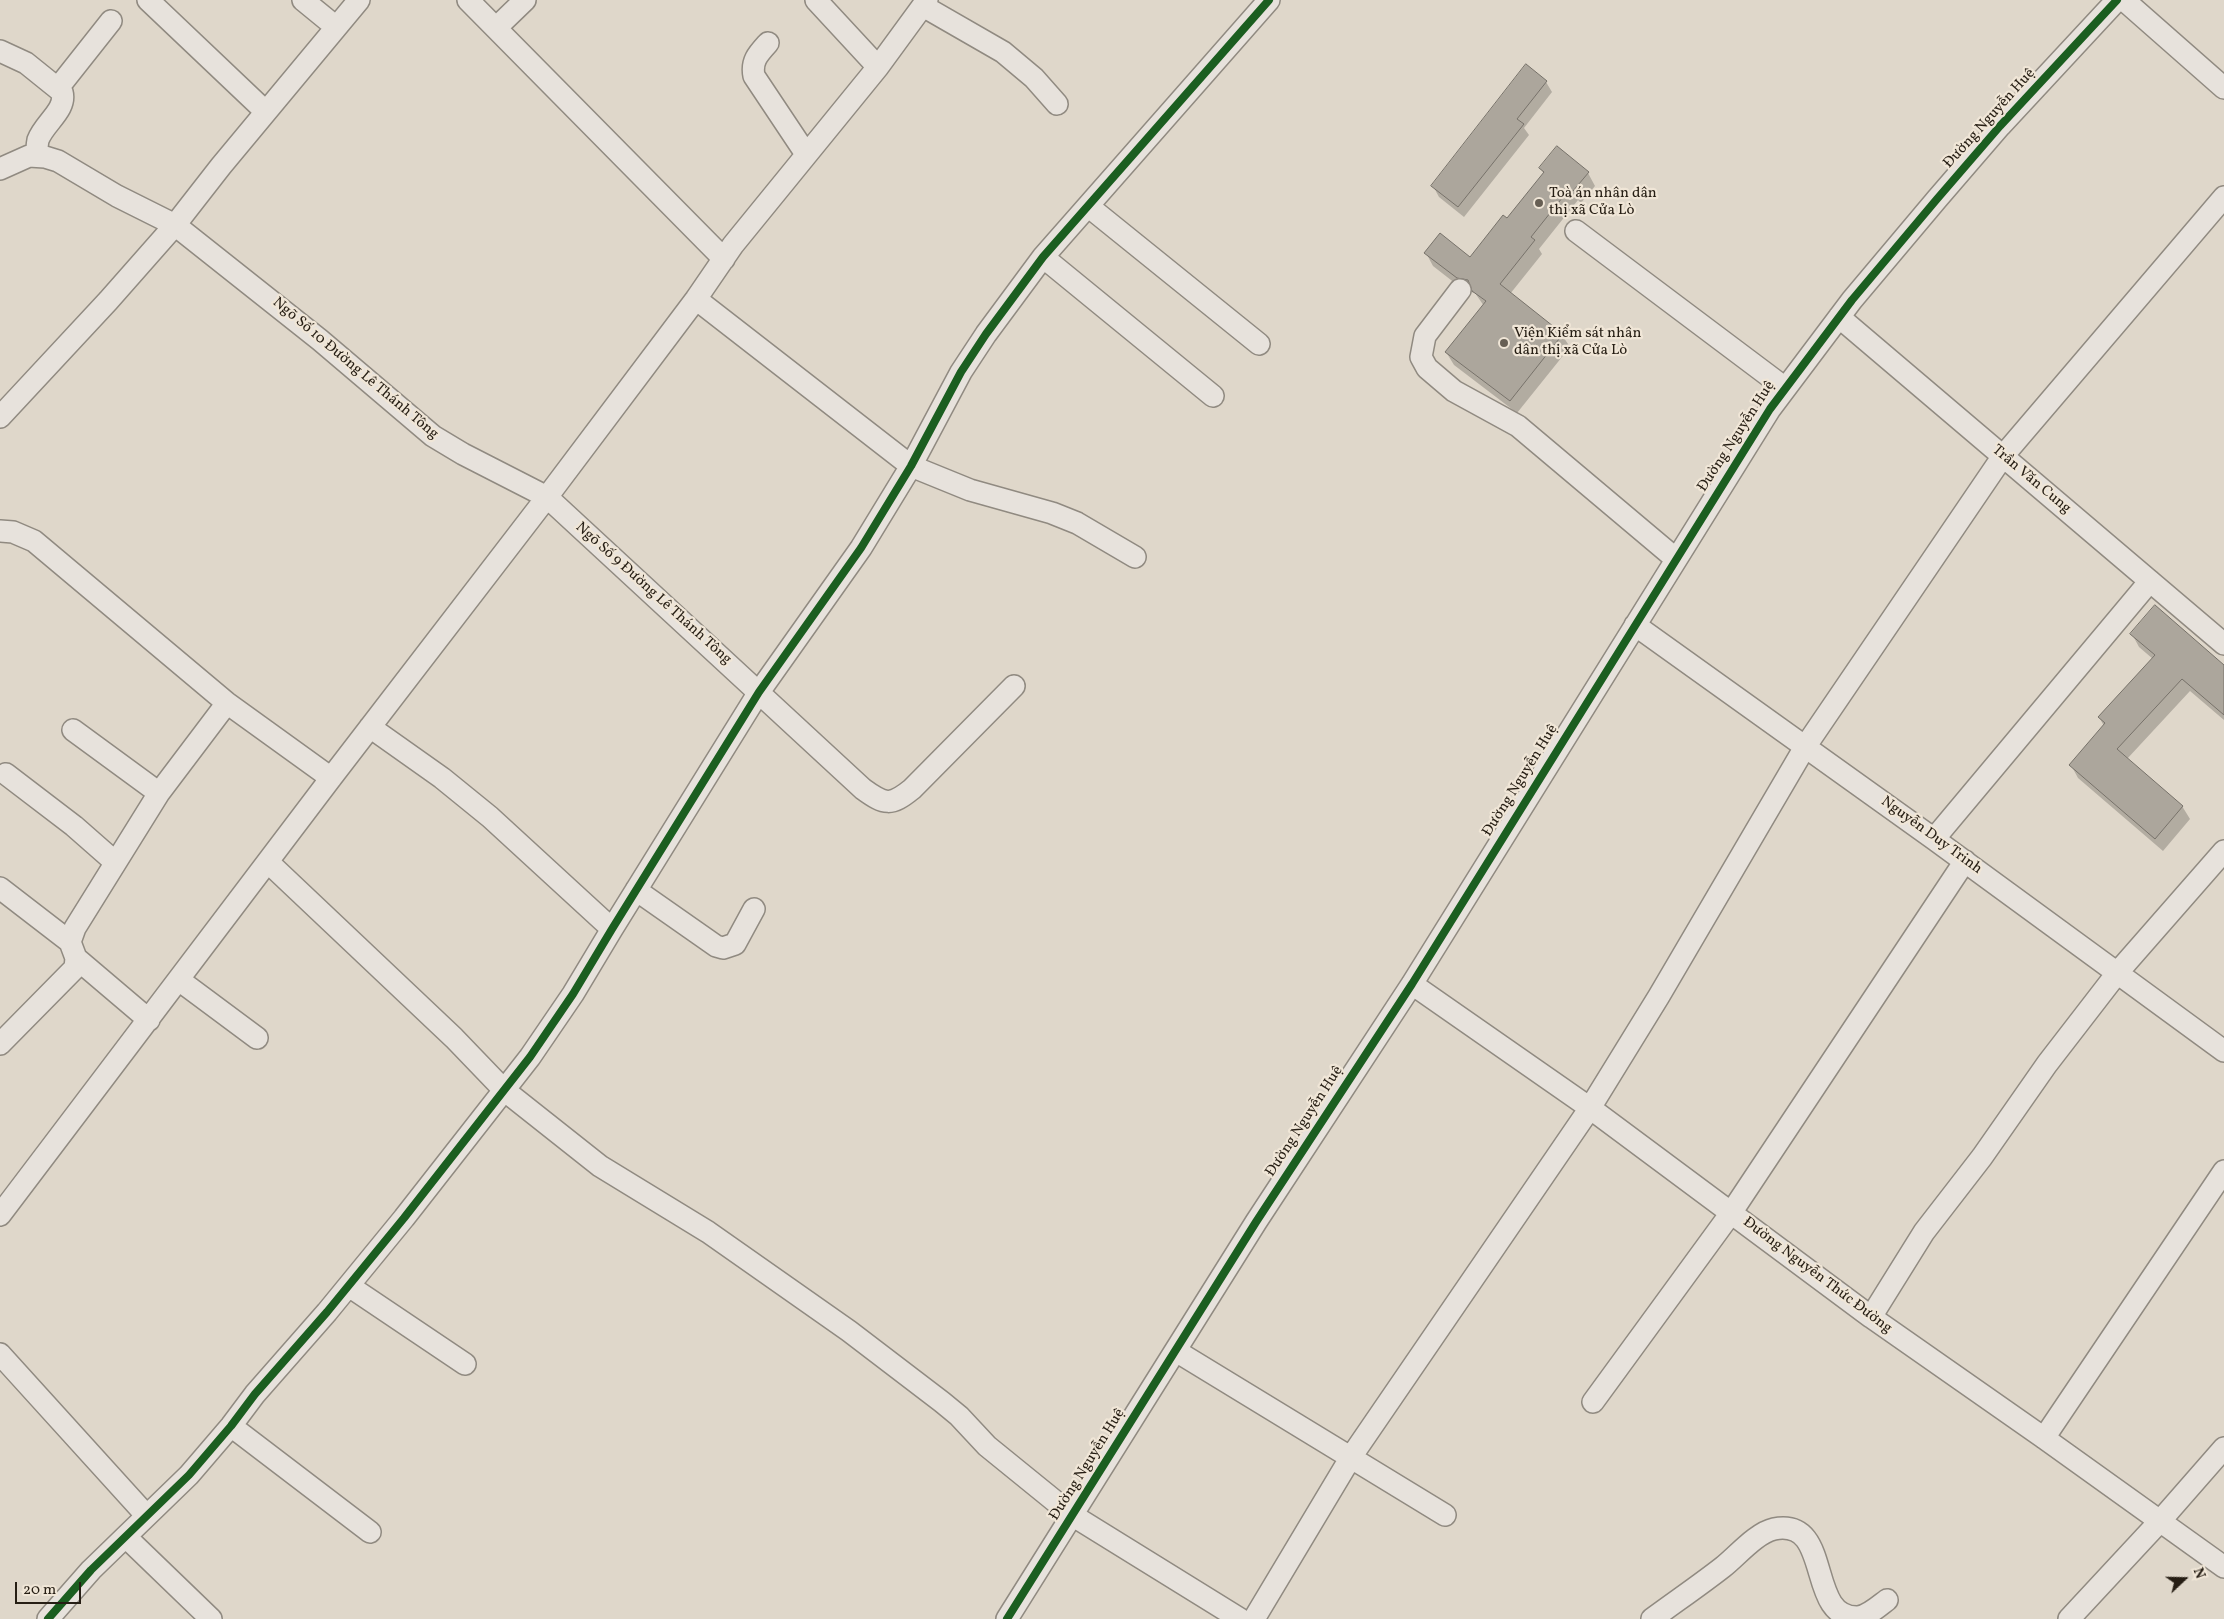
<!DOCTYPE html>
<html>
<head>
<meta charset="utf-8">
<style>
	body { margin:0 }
	#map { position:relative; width:2224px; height:1619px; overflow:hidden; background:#dfd7ca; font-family:Vollkorn,serif }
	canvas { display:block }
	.north { position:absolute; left:2159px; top:1554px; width:50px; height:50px; -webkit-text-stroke:4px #f0e6d7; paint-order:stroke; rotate:69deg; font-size:14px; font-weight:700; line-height:20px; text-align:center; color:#261e14 }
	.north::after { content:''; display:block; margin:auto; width:18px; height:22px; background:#261e14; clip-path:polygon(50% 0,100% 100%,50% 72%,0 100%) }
	.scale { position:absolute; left:15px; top:1582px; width:66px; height:22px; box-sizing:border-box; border:2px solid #261e14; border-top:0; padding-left:6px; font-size:15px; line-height:18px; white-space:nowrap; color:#261e14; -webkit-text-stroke:4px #f0e6d7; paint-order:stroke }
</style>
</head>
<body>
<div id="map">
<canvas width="2224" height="1619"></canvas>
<div class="north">N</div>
<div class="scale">20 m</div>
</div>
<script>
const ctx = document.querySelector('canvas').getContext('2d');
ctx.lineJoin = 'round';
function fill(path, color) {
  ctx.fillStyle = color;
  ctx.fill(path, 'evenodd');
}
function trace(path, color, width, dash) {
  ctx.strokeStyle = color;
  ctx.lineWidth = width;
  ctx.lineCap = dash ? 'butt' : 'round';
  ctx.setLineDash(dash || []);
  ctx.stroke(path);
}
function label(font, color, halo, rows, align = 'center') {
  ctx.font = font + ' Vollkorn,serif';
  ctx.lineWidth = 4.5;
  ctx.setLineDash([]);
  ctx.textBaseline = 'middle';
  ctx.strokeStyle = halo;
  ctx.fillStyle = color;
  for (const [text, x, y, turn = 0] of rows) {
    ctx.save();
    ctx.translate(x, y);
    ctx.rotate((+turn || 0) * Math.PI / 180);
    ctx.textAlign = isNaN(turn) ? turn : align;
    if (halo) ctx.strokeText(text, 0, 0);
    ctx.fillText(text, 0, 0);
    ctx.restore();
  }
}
fill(new Path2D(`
	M1527,66l19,16 6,10 -28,36 5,7 -65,82 -25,-20 -6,-11z
	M1540,168l48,5 7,13 -14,17 -3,-3 -39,49 3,5 -32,40 52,41 8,12 -53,66 -63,-48 -8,-13 38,-46 -9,-13 -10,-2 -32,-25 -7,-13 44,5 37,-38 37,-46z
	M2132,634l92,33v53l-34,-29 -63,68 55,47 8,13 -27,32 -85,-73 -7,-13 33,-39 -5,-9 54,-58 -14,-12z`), '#0003');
const building = new Path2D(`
	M1526,64l21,17 -30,38 7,5 -66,83 -27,-21z
	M1557,146l32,26 -16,19 -3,-3 -39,49 4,3 -35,44 63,50 -53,67 -65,-49 41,-51 -14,-10 -4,-11 -11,-2 -33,-25 16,-20 30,24 33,-42 4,3 37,-46 -5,-4z
	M2155,605l69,60v50l-42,-36 -65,70 66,57 -28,33 -86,-74 36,-42 -7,-6 57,-62 -25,-21z`);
fill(building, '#aca69c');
trace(building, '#767169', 1);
const minor = new Path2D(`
	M148,0l118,112
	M303,0l33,27
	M468,0l256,259
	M816,0l62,67
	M2124,0l100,88
	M923,6l80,46 31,26 23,26
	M496,28l29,-28
	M768,43c-10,11 -17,18 -14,33l52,78
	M0,51l26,12 36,29c5,18 -18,31 -24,48 -1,5 -1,11 -2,16
	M58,88l53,-67
	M0,169l29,-13 16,1 13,4 59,35 58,29 145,115 113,96 30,18 84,43 316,292c22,16 28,17 49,0l102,-103
	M1088,206l171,138
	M1576,231l209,157
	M1043,257l170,139
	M1460,290l-35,46 -4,21 6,11 27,23 64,35 158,133
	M696,299l215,167 59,24 82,23 25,10 58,34
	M1839,317l385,327
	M0,417l108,-116 67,-76 46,-59 138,-166
	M0,531l13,1 21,9 193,162 104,75
	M1635,625l299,214 290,212
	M370,727l72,51 48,39 122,112
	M73,730l86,63
	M6,774l68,52 41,36
	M1934,839l216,-258
	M269,863l185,175 50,52 96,76 108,66 141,99 93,71 17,14 28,30 85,69 168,104
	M0,888l70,54
	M636,890l80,56 7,2 12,-4 19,-35
	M76,958l73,62
	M179,980l78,58
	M1412,984l178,124 281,209 173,121 180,129
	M0,1044l75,-76 1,-10 -6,-16 5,-14 84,-135 68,-90
	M0,1215l331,-437 216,-281 149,-198 37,-54 145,-178 49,-67
	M349,1286l116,78
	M1871,1317l53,-85 58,-75 65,-93 71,-92 106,-121
	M1176,1351l269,164
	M0,1354l146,161
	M1593,1402l138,-189 234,-352
	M231,1426l139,106
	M2044,1438l180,-267
	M126,1537l85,82
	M48,1619l43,-49 98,-95 42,-49 24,-32 72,-82 77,-94 126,-161 43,-63 39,-65 147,-237 102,-144 50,-82 50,-94 25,-38 57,-77 226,-257
	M1007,1619l249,-397 156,-238 358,-575 82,-109 85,-101 63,-73 117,-126
	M1254,1619l97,-162 239,-349 69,-112 146,-249 198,-291 221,-259
	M1652,1619c23,-17 48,-34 71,-52 14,-11 33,-34 51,-38 60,-12 31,90 84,88 10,-1 21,-11 29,-17
	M2069,1619l92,-99 63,-72`);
trace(minor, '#908a81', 24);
trace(minor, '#e7e2dc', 21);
trace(new Path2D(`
	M48,1619l43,-49 98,-95 42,-49 24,-32 72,-82 77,-94 126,-161 43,-63 39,-65 147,-237 102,-144 50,-82 50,-94 25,-38 57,-77 226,-257
	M1007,1619l249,-397 156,-238 358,-575 82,-109 85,-101 63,-73 117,-126`), '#1b5e20', 8);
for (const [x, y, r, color] of [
	[1539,203,5,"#675f54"],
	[1504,343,5,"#675f54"]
]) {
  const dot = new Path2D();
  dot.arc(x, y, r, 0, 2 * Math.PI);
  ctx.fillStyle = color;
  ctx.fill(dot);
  trace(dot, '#f0e6d7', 2);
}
label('15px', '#261e14', '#f0e6d7', [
	["Đường Nguyễn Huệ",1990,119,-48],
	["Ngõ Số 10 Đường Lê Thánh Tông",355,369,40],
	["Đường Nguyễn Huệ",1737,437,-57],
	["Trần Văn Cung",2031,480,40],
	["Ngõ Số 9 Đường Lê Thánh Tông",653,594,42],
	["Đường Nguyễn Huệ",1521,781,-58],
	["Nguyễn Duy Trinh",1931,836,36],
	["Đường Nguyễn Huệ",1305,1122,-57],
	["Đường Nguyễn Thức Đường",1817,1276,37],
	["Đường Nguyễn Huệ",1088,1465,-58]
]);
label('15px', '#261e14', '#f0e6d7', [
	["Toà án nhân dân",1549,194],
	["thị xã Cửa Lò",1549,211],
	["Viện Kiểm sát nhân",1514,334],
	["dân thị xã Cửa Lò",1514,351]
], 'left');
</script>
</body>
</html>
